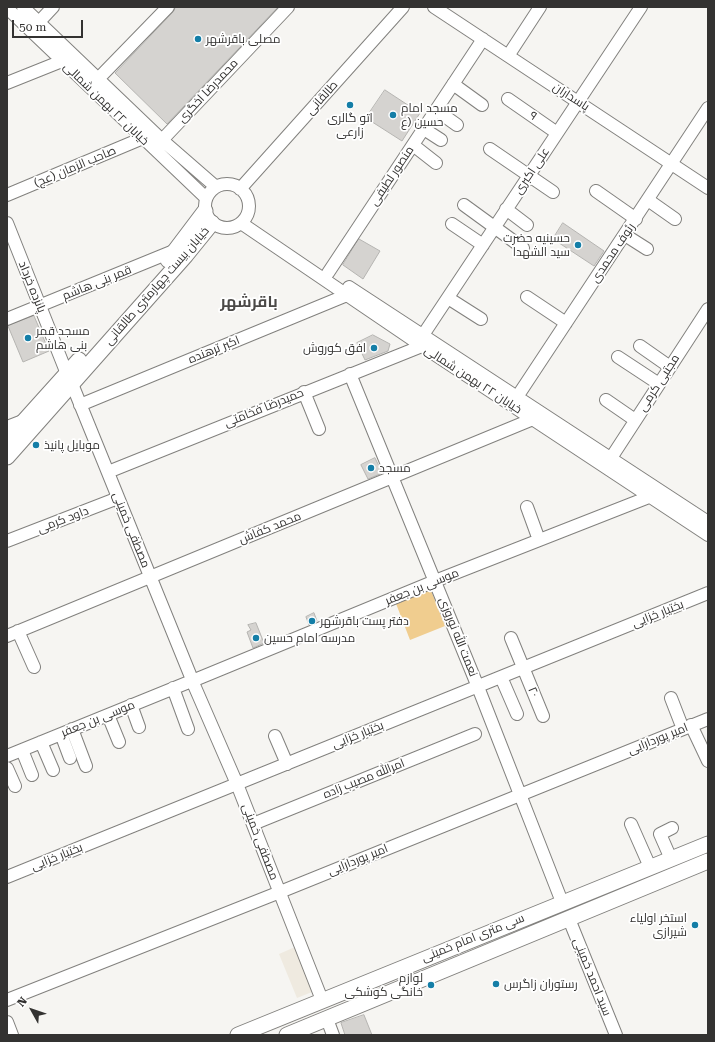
<!DOCTYPE html>
<html>
<head>
<meta charset="utf-8">
<style>
	body { margin:0 }
	#map { position:relative; width:715px; height:1042px; overflow:hidden; background:#f6f5f2; font-family:"Roboto Serif",serif }
	canvas { display:block }
	.frame { position:absolute; inset:0; border:8px solid #333231; pointer-events:none }
	.north { position:absolute; left:12px; top:990px; width:40px; height:40px; -webkit-text-stroke:3px #fff; paint-order:stroke; rotate:310deg; font-size:11px; font-weight:700; line-height:16px; text-align:center; color:#333231 }
	.north::after { content:''; display:block; margin:auto; width:14px; height:18px; background:#333231; clip-path:polygon(50% 0,100% 100%,50% 72%,0 100%) }
	.scale { position:absolute; left:12px; top:20px; width:71px; height:18px; box-sizing:border-box; border:2px solid #333231; border-top:0; padding-left:5px; font-size:12px; line-height:14px; white-space:nowrap; color:#333231; -webkit-text-stroke:3px #fff; paint-order:stroke }
</style>
</head>
<body>
<div id="map">
<canvas width="715" height="1042"></canvas>
<div class="frame"></div>
<div class="north">N</div>
<div class="scale">50 m</div>
</div>
<script>
const ctx = document.querySelector('canvas').getContext('2d');
ctx.lineJoin = 'round';
function fill(path, color) {
  ctx.fillStyle = color;
  ctx.fill(path, 'evenodd');
}
function trace(path, color, width, dash) {
  ctx.strokeStyle = color;
  ctx.lineWidth = width;
  ctx.lineCap = dash ? 'butt' : 'round';
  ctx.setLineDash(dash || []);
  ctx.stroke(path);
}
function label(font, color, halo, rows, align = 'center') {
  ctx.font = font + ' "Roboto Serif",Cairo,serif';
  ctx.lineWidth = 3.5;
  ctx.setLineDash([]);
  ctx.textBaseline = 'middle';
  ctx.strokeStyle = halo;
  ctx.fillStyle = color;
  for (const [text, x, y, turn = 0] of rows) {
    ctx.save();
    ctx.translate(x, y);
    ctx.rotate((+turn || 0) * Math.PI / 180);
    ctx.textAlign = isNaN(turn) ? turn : align;
    if (halo) ctx.strokeText(text, 0, 0);
    ctx.fillText(text, 0, 0);
    ctx.restore();
  }
}
fill(new Path2D(`
	M295,947l17,45 -15,6 -18,-44z`), '#efeae0');
fill(new Path2D(`
	M430,588l15,38 -35,14 -15,-39z`), '#f0cd8f');
const building = new Path2D(`
	M176,7h102l-111,117 -52,-51 58,-61z
	M385,90l35,23 -18,28 -36,-23z
	M563,223l41,28 -10,15 -41,-27z
	M359,239l21,12 -17,28 -20,-14z
	M34,316l15,35 -26,11 -15,-36z
	M373,335l17,9 -2,7 -23,9 -8,-17z
	M375,458l6,12 -1,4 -12,5 -7,-14z
	M314,613l3,8 -8,4 -3,-8z
	M256,623l8,20 -11,5 -6,-16 4,-2 -3,-5z
	M364,1015l8,20h-27l-4,-12z`);
fill(building, '#d5d3d0');
trace(building, '#b5b4b1', 1);
const minor = new Path2D(`
	M23,7l139,133 54,47
	M434,7l274,181
	M7,8l199,190
	M39,22l14,-15
	M508,56l32,-49
	M98,79l70,-72
	M7,83l55,-22
	M453,84l29,21
	M508,99l49,34
	M436,110l21,15
	M424,129l17,11
	M162,140l126,-133
	M413,145l23,18
	M490,149l63,43
	M205 206a22 22 0 1 1 44 0a22 22 0 1 1-44 0Z
	M240,189l163,-182
	M596,191l40,28
	M7,195l136,-57
	M648,200l27,19
	M464,205l59,43
	M506,209l21,16
	M7,223l60,151
	M241,223l181,123 286,189
	M452,224l31,21
	M625,235l22,14
	M328,273l155,-234
	M349,287l359,235
	M527,297l39,26
	M448,298l33,21
	M7,319l169,-69
	M423,335l218,-328
	M640,346l30,21
	M618,357l41,27
	M350,374l128,313 84,215
	M72,384l119,293
	M304,392l15,37
	M517,397l191,-289
	M606,400l29,20
	M80,405l267,-110
	M7,427l18,-7
	M611,458l97,-149
	M108,472l314,-126
	M527,507l12,33
	M7,541l111,-43
	M18,631l16,36
	M7,636l526,-217
	M511,638l32,78
	M501,677l16,37
	M197,679l238,-98 214,-84
	M194,685l43,99 85,216
	M173,688l15,41
	M671,698l12,31
	M131,705l8,22
	M108,715l11,27
	M691,725l17,36
	M72,729l14,37
	M61,734l9,24
	M275,736l12,28
	M41,742l12,28
	M22,750l10,25
	M7,756l182,-74
	M7,768l8,18
	M253,824l222,-90
	M631,824l19,43
	M671,859l-11,-25 12,-6
	M7,877l701,-284
	M569,919l47,116
	M7,1000l273,-108 428,-173
	M327,1019l6,16
	M7,1022l5,13`);
const major = new Path2D(`
	M168,260l37,-49
	M7,440l72,-80
	M7,457l179,-202 26,-32
	M238,1035l470,-191
	M287,1035l421,-174`);
trace(minor, '#82817e', 14);
trace(major, '#82817e', 17);
trace(minor, '#fff', 12);
trace(major, '#fff', 15);
for (const [x, y, r, color] of [
	[198,39,4,"#147ea7"],
	[350,105,4,"#147ea7"],
	[393,115,4,"#147ea7"],
	[578,245,4,"#147ea7"],
	[28,338,4,"#147ea7"],
	[374,348,4,"#147ea7"],
	[36,445,4,"#147ea7"],
	[371,468,4,"#147ea7"],
	[312,621,4,"#147ea7"],
	[256,638,4,"#147ea7"],
	[695,925,4,"#147ea7"],
	[496,984,4,"#147ea7"],
	[431,985,4,"#147ea7"]
]) {
  const dot = new Path2D();
  dot.arc(x, y, r, 0, 2 * Math.PI);
  ctx.fillStyle = color;
  ctx.fill(dot);
  trace(dot, '#fff', 1.5);
}
label('12px', '#333231', '#fff', [
	["مصلی باقرشهر",206,39],
	["مسجد امام",401,108],
	["حسین (ع",401,122],
	["اتو گالری",350,118,"center"],
	["زارعی",350,132,"center"],
	["حسینیه حضرت",570,238,"right"],
	["سید الشهدا",570,252,"right"],
	["مسجد قمر",36,331],
	["بنی هاشم",36,345],
	["افق کوروش",366,348,"right"],
	["موبایل پانیذ",44,445],
	["مسجد",379,468],
	["دفتر پست باقرشهر",320,621],
	["مدرسه امام حسین",264,638],
	["استخر اولیاء",687,918,"right"],
	["شیرازی",687,932,"right"],
	["لوازم",423,978,"right"],
	["خانگی کوشکی",423,992,"right"],
	["رستوران زاگرس",504,984]
], 'left');
label('12px', '#333231', '#fff', [
	["محمدرضا اخگری",208,91,-47],
	["پاسداران",571,97,33],
	["طالقانی",322,98,-48],
	["خیابان ۲۲ بهمن شمالی",106,104,44],
	["۹",533,116,34],
	["صاحب الزمان (عج)",75,167,-23],
	["علی اکبری",532,171,-56],
	["منصور لطیفی",392,176,-56],
	["رئوف محمدی",613,253,-56],
	["قمر بنی هاشم",97,283,-22],
	["خیابان بیست چهارمتری طالقانی",157,286,-49],
	["پانزده خرداد",32,287,68],
	["اکبر ترهنده",214,350,-22],
	["خیابان ۲۲ بهمن شمالی",473,380,33],
	["مجتبی کرمی",659,383,-57],
	["حمیدرضا فخامتی",264,408,-22],
	["داود کرمی",63,520,-21],
	["محمد کفاش",270,528,-22],
	["مصطفی خمینی",131,530,68],
	["موسی بن جعفر",422,587,-22],
	["بختیار خزایی",658,614,-22],
	["نعمت الله نوروزی",458,637,68],
	["۲۰",533,692,67],
	["موسی بن جعفر",98,719,-22],
	["بختیار خزایی",358,735,-22],
	["امیر پوردارایی",658,739,-22],
	["امرالله مصیب زاده",364,779,-22],
	["مصطفی خمینی",260,842,69],
	["بختیار خزایی",57,857,-22],
	["امیر پوردارایی",358,860,-22],
	["سی متری امام خمینی",473,938,-22],
	["سید احمد خمینی",592,977,68]
]);
label('bold 16px', '#4b4947', '#fff', [
	["باقرشهر",249,302]
]);
</script>
</body>
</html>
